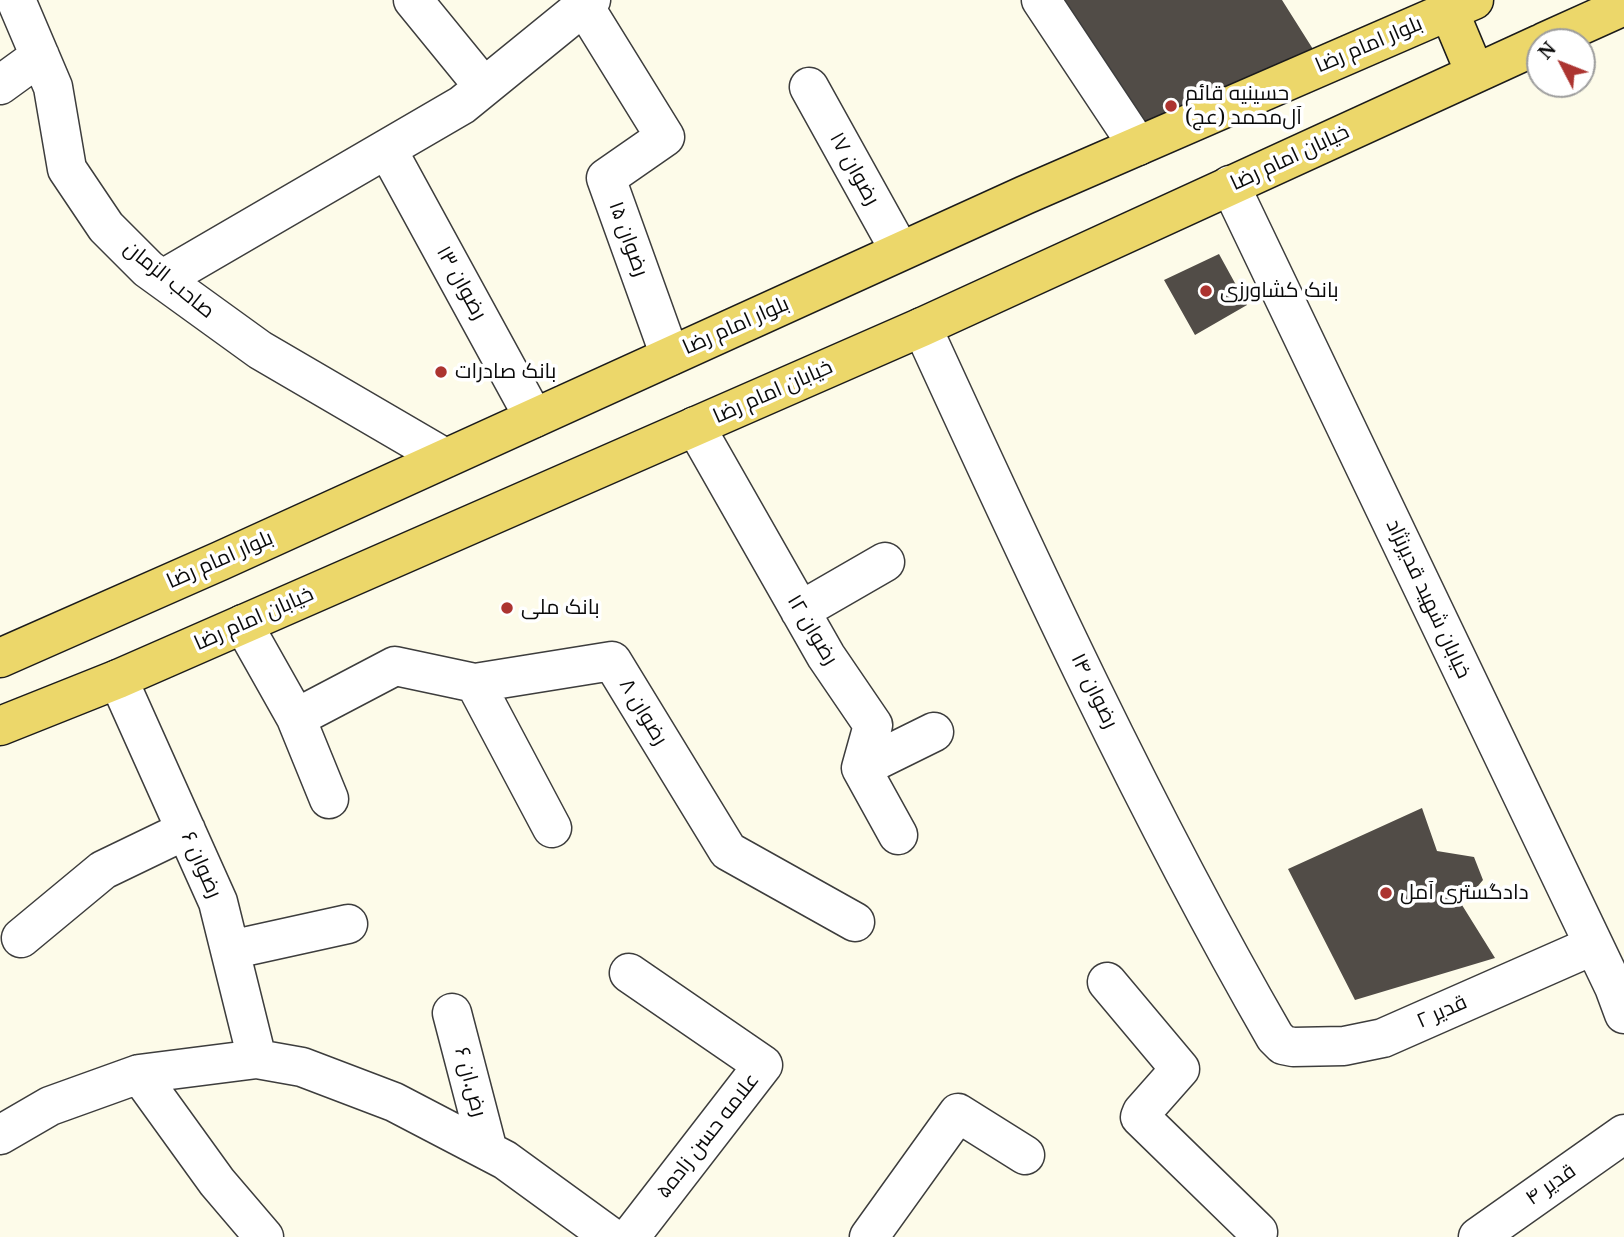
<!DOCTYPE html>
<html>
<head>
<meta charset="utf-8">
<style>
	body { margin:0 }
	#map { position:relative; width:1624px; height:1237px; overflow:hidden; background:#fdfbe9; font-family:"Noto Serif",serif }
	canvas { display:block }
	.north { position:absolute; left:1526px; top:28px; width:70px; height:70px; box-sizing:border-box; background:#fff; border:2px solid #9d9d9d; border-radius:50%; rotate:312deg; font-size:19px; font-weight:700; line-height:28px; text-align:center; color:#0a0a0a }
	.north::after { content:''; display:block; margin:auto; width:24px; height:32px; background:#ac3430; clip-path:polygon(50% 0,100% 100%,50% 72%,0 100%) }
</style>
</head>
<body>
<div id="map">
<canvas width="1624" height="1237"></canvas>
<div class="north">N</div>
</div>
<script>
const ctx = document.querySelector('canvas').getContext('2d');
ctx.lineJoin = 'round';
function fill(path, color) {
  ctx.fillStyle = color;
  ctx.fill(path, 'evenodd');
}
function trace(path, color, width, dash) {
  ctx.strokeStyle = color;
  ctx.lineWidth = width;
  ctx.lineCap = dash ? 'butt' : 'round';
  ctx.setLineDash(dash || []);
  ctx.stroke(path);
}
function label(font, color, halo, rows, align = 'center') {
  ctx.font = font + ' "Noto Serif",Cairo,serif';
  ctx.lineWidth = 7;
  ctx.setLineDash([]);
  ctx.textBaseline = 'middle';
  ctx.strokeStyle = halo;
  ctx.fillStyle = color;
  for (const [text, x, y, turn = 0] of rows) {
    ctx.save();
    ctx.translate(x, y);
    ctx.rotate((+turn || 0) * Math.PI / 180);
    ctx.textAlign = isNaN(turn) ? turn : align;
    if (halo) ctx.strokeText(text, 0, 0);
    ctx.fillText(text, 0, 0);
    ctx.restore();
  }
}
fill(new Path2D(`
	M1041,0h241l41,65 -185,81z
	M1219,254l28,51 -52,30 -31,-55z
	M1422,808l15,43 37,6 9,23 -21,25 33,53 -140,42 -67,-131z`), '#514c47');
const minor = new Path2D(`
	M16,0l37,87 14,82 39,58 42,42 112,81 185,108
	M413,0l71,87
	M1041,0l97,146
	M584,6l81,131 -59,41 64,178
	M0,85l40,-29
	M809,87l91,164
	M387,149l147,269
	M1230,185l384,802 10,27
	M163,279l299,-174 129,-105
	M922,327c110,240 221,481 353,710l8,8 10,2 51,-1 39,-8 209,-92
	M695,426l131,230 47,69 -12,43 37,67
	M800,611l85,-49
	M243,624l53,94 99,-52 80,17 137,-22 116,190 127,71
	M118,679l100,223 39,157
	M475,683l77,145
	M296,718l33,81
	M861,768l73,-36
	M21,938l82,-68 83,-40
	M230,950l118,-26
	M629,973l134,92 -133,172
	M1107,982l73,87 -38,43 -2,5 114,111 4,4 -3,5
	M452,1013l36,138
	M139,1074l78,108 47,55
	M0,1135l50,-29 89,-32 118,-15 45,8 92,35 111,58 106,77
	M869,1237l89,-124 67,42
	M1478,1237l146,-103`);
const major = new Path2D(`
	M1449,11l26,62
	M1544,42l80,-36
	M0,658l220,-97 805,-366 449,-195
	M0,726l118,-47 804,-352 618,-283`);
trace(minor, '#3d3d3d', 41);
trace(major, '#1b1b1b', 41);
trace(minor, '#fff', 38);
trace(major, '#ecd76a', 38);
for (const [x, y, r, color] of [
	[1171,106,7,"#ac3430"],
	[1206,291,7,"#ac3430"],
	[441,372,7,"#ac3430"],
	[507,608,7,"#ac3430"],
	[1386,893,7,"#ac3430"]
]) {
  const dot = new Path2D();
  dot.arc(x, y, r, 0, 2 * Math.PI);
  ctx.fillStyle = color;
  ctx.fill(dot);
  trace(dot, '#fff', 2.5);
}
label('21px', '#0a0a0a', '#fff', [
	["بلوار امام رضا",1369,45,-23],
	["خیابان امام رضا",1290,158,-25],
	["رضوان ۱۷",854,169,61],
	["رضوان ۱۵",628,239,70],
	["صاحب الزمان",169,280,39],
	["رضوان ۱۳",461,283,61],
	["بلوار امام رضا",736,326,-24],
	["خیابان امام رضا",773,392,-24],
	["بلوار امام رضا",220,560,-24],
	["خيابان شهيد قديرنژاد",1428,599,65],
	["خیابان امام رضا",254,619,-24],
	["رضوان ۱۲",812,630,59],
	["رضوان ۱۴",1094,691,64],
	["رضوان ۸",643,712,59],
	["رضوان ۶",201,865,66],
	["قدیر ۲",1442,1012,-24],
	["رض.ان ۶",470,1082,75],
	["علامه حسن زاده۵",708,1136,-52],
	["قدیر ۴",1551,1185,-35]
]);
label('21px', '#0a0a0a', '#fff', [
	["حسینیه قائم",1185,94],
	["آل‌محمد (عج)",1185,118],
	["بانک کشاورزی",1220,291],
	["بانک صادرات",455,372],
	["بانک‌ ملی",521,608],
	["دادگستری آمل",1400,893]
], 'left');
</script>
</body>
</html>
